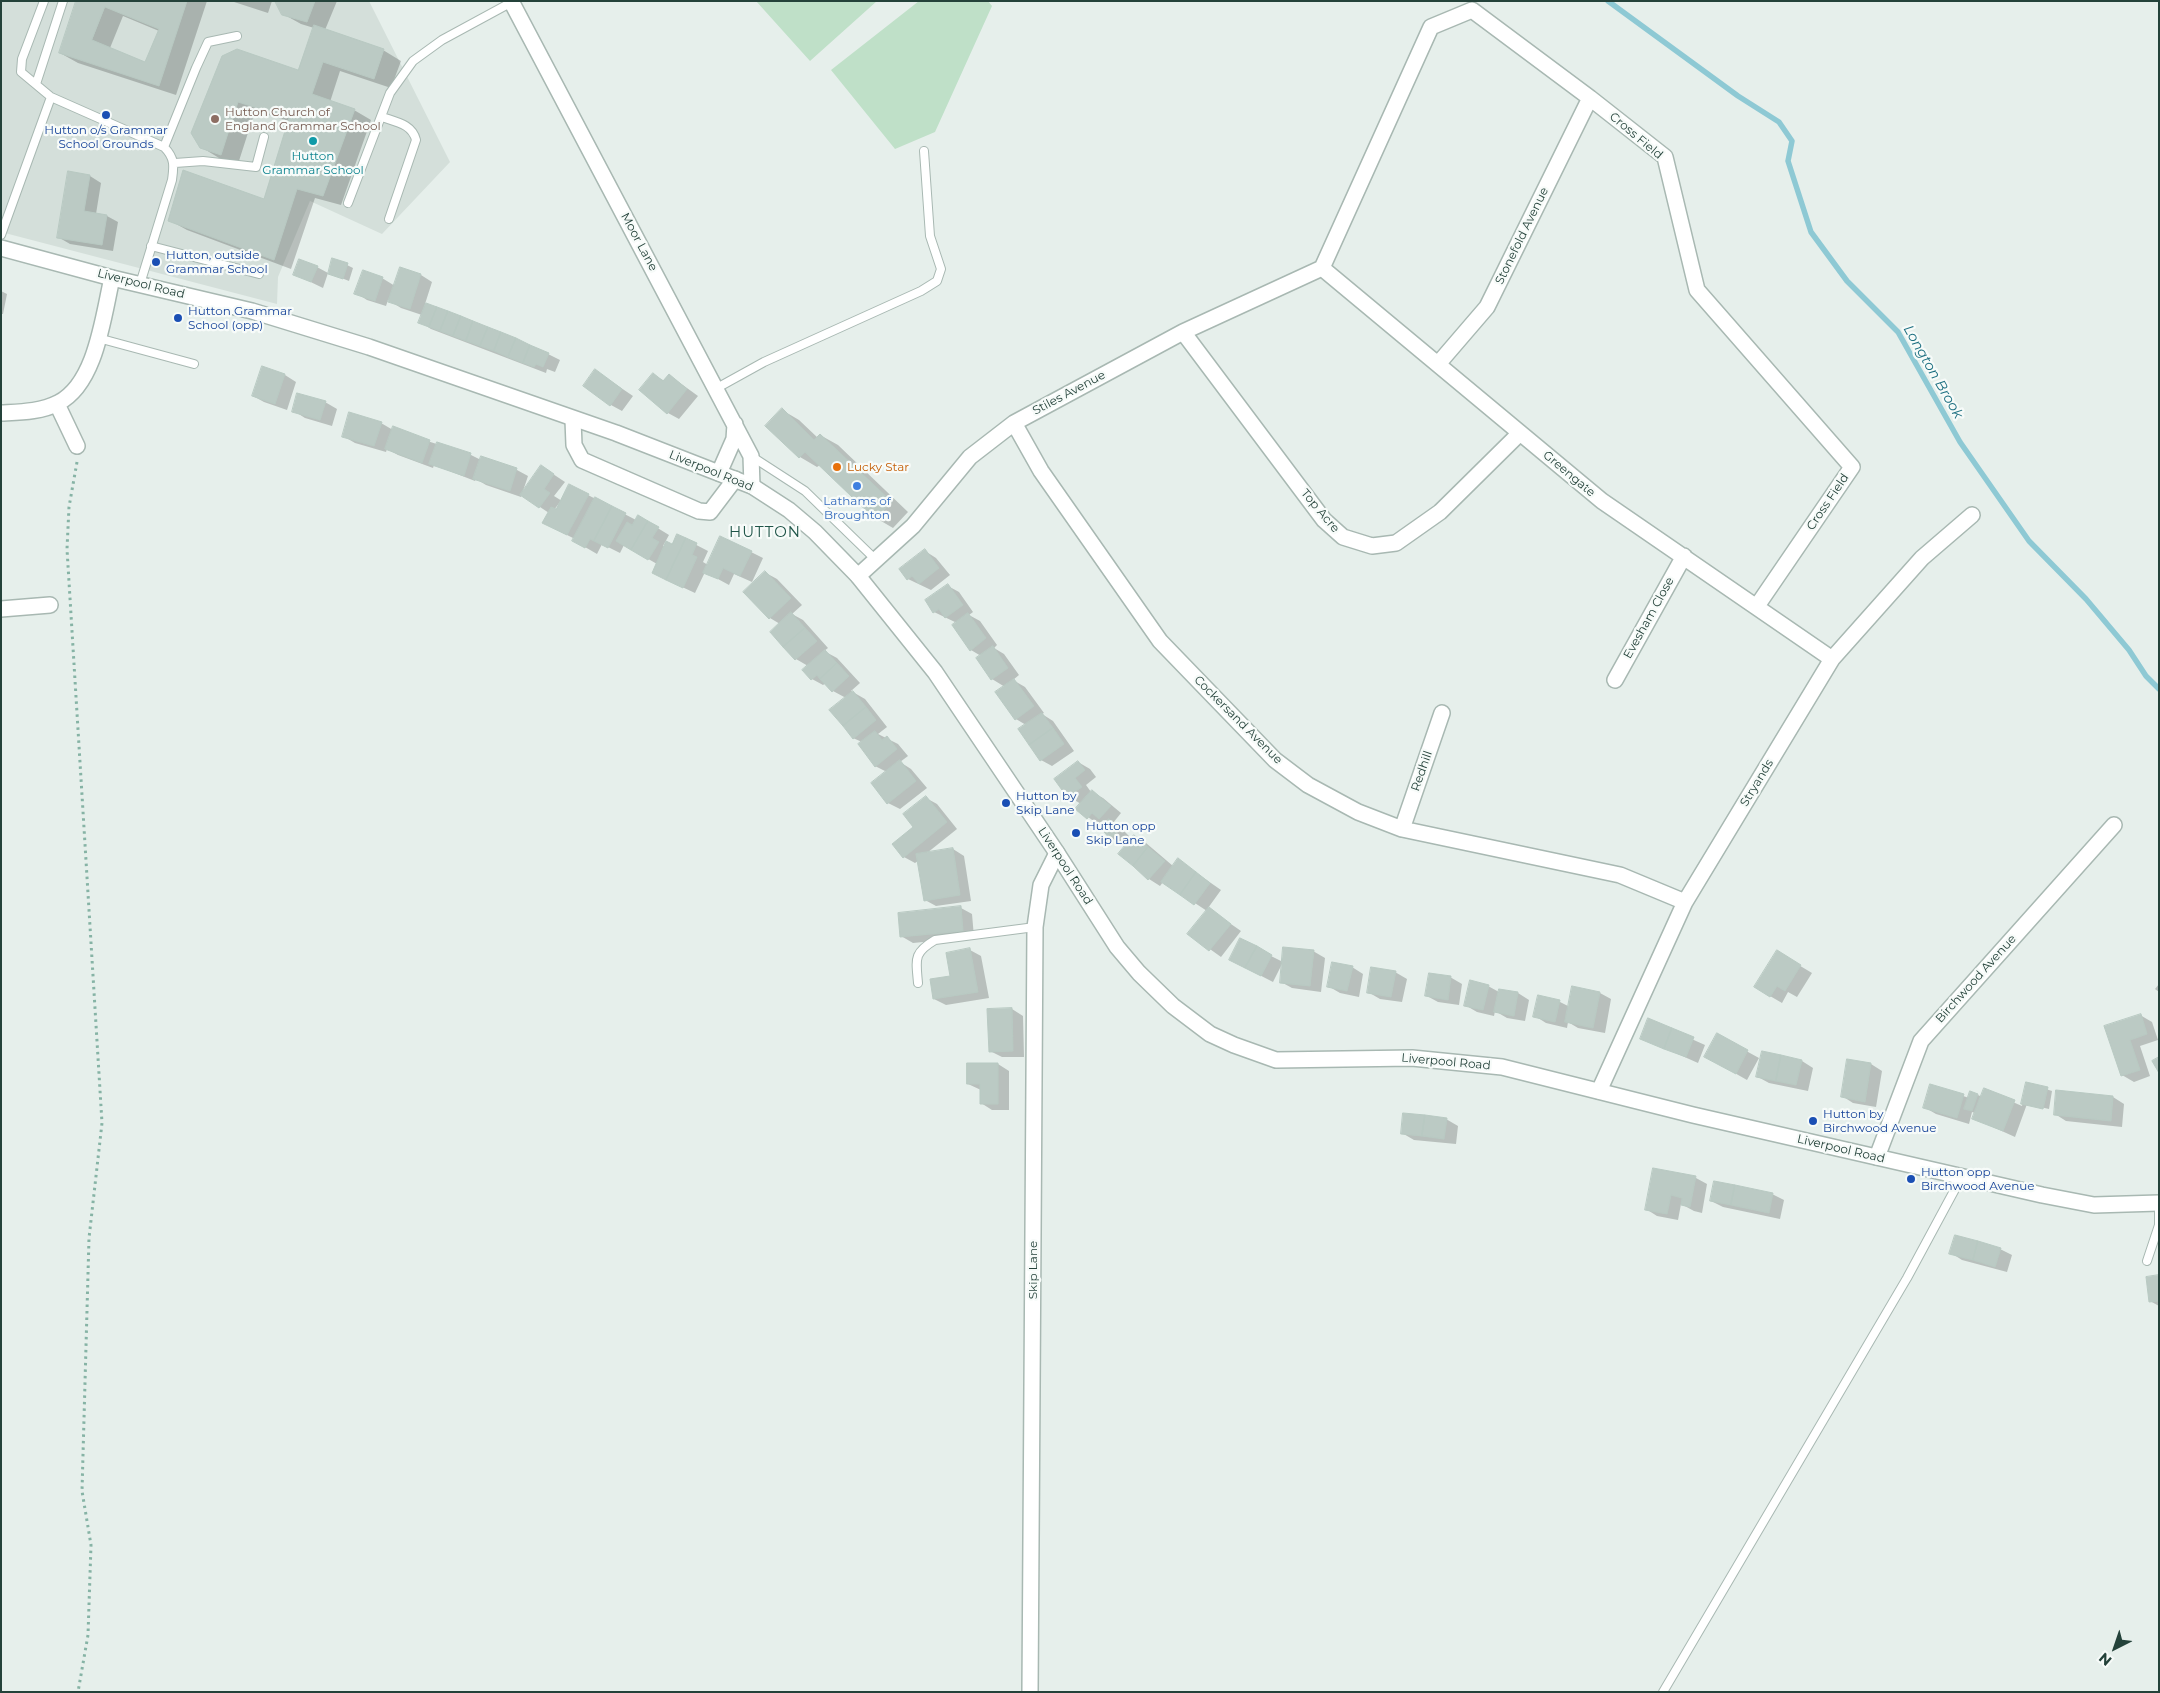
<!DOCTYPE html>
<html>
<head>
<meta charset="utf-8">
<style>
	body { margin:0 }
	#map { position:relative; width:2160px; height:1693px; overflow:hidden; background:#e6efeb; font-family:Montserrat,sans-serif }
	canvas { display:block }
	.frame { position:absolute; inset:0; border:2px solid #24423a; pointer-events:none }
	.north { position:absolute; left:2090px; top:1623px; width:50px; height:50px; -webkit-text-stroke:4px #f7fbf9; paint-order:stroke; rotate:221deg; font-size:14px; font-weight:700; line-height:20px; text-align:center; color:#24423a }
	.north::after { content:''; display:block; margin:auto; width:18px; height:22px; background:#24423a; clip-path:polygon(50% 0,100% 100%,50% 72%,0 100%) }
</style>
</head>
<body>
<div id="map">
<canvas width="2160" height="1693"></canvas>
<div class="frame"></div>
<div class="north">N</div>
</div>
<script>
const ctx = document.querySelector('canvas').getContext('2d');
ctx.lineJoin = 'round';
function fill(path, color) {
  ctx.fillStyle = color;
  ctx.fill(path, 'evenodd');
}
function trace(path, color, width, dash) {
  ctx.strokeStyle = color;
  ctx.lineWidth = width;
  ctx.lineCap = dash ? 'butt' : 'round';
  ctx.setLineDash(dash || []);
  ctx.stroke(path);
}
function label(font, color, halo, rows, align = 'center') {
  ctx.font = font + ' Montserrat,sans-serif';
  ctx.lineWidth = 4.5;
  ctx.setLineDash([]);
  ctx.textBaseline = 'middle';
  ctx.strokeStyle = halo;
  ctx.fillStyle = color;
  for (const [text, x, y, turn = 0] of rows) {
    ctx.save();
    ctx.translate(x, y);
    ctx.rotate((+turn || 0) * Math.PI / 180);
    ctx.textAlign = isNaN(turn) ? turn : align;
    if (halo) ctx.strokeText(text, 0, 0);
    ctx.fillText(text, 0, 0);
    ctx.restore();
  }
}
fill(new Path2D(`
	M1,1h368l81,161 -68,72 -72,-33 -32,76 -1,27 -276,-72z`), '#d4dfda');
fill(new Path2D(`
	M756,1h121l-67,60z
	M919,1h69l4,5 -57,126 -40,17 -64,-79z`), '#bfe0c8');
fill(new Path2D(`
	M77,1h130l-31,94 -98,-32 -18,-10zM123,16l36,15 -13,32 -36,-15z
	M231,1h41l-4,12z
	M276,1h61l-12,29 58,20 18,11 -10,27 -51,-17 -10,31 24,8 17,10 -30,85 -26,-7 -24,71 -104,-39 -18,-10 95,-20 25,-79 -34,-10 -17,53 -19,-6 -18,-11 22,-90 76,15 15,-44 -13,-4 -18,-10z
	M69,173l21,3 11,7 -5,31 11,2 11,6 -5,29 -43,-7 -12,-7z
	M347,265l6,3 -4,13 -20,-8z
	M317,267l11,6 -5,15 -29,-14z
	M421,275l11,7 -7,22 123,50 12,6 -5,12 -8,-3 -1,4 -115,-44 -11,-7 2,-7 -21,-7 -13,-8 -2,6 -19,-6 -11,-7 26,-15 13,8z
	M1,291l6,3 -4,20h-2z
	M263,368l22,7 11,7 -9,28 -23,-8 -11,-6z
	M596,371l37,25 -11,15 -11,-6z
	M653,375l12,6 4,-6 29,21 -19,23 -11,-6z
	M325,402l12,7 -5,17 -27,-8 -11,-7z
	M782,410l17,10 19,18 2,-3 18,10 70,67 -15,16 -17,-10 -56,-53 -3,2 -17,-10 -33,-31z
	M381,423l12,7 78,25 10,5 1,-2 35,12 11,6 -5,15 18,-25 24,16 -11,14 8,5 26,-6 48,25 2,-4 31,19 -6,11 2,1 7,-1 5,-11 31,16 -5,11 5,3 43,-13 12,6 -11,24 -18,-8 -5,11 -24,-13 -10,21 -30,-14 -8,-15 -33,-19 -4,8 -18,-9 -5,10 -12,-7 -10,-8 -20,-10 -6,-16 -27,-18 -1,2 -35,-12 -10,-6 -1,2 -41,-16 -1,3 -35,-13 -11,-6 -1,3 -31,-9 -12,-7zM560,502l1,1 -4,8 -3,-1z
	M925,551l11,7 14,17 -19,15 -23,-11z
	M766,573l11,6 25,26 -10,9 11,6 25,28 -4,3 13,7 23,25 -9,8 14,8 22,28 -9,7 20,10 10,12 -8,6 11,7 16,19 -27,21 -12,-6 -1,-31 -12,-6 -13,-24 -9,-4 -7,-40 -13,-7 -7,-8 -3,2 -11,-6 -4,-13 -12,-7 -25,-27 9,-8 -10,-6z
	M948,586l11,6 14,20 -4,3 11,6 17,24 -3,3 10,6 15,21 -6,5 12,7 19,26 -2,1 11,7 21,30 -22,15 -11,-6 -15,-35 -10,-6 -11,-32 -13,-8 -14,-21 3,-2 -10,-6 -14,-27 -23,-11z
	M1078,762l12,7 6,8 -10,8 5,7 12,6 18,15 -8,10 7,4 10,10 -8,7 -11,-6 -4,-16 -4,-2 -4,5 -22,-16 4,-5 -13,-8 -13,-17z
	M926,798l11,6 20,25 -30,24 26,-4 11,7 7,45 -35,5 -11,-6 -7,-39 -3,2 -11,-6z
	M1134,837l12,6 27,23 5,-6 43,30 -13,18 33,23 -20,26 -32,-23 18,-23 -44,-29 -3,4 -11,-7 -29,-25z
	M961,908l11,6 2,23 -61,6 -12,-7z
	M970,950l11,6 8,42 -43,7 -12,-6z
	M1313,951l12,7 -4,34 -29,-4 -11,-6z
	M1777,952l35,21 -15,24 -9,-5 -6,11 -12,-7z
	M1271,956l12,6 -10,20 -31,-16z
	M1352,967l11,7 -4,23 -19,-4 -12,-7z
	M1395,972l12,7 -5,23 -22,-3 -12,-7z
	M1450,977l12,7 -3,21 -21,-3 -11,-6z
	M2159,984v8l-4,-3z
	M1488,986l11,6 19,1 11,7 -4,21 -18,-3 -12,-7 -1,5 -17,-4 -12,-7z
	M1600,993l11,6 -6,34 -27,-5 -10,-6 -1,6 -21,-5 -11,-7 4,-19 21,5 10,5z
	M1012,1009l11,7 1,41h-22l-12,-6z
	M2140,1015l12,7 6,18 -18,6 10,30 -16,6 -12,-7 -16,-48z
	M1649,1020l56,25 -7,18 -56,-25z
	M1717,1035l42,23 -12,22 -30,-17z
	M1763,1053l39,8 11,7 -5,23 -39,-8 -11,-6z
	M1848,1060l23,4 11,7 -6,36 -23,-4 -11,-7z
	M998,1064l11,7v39h-17l-11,-7v-13l-13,-6z
	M2027,1083l25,8 -3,18 -22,-5 -12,33 -42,-19 2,-5 -3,-1 -3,12 -33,-10 -12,-7 7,-22 38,13 9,-3 4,2 3,-7 37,16z
	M2057,1091l56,6 11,7 -2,23 -56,-6 -11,-7z
	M1446,1119l12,7 -2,18 -42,-4 -12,-7z
	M1696,1178l11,6 -5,29 -8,-2 -13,-7 -3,16 -21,-4 -11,-7z
	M1772,1194l12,6 -4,19 -57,-12 -12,-6z
	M2000,1249l12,6 -5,17 -45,-12 -11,-7z
	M2159,1276v30l-9,-5z`), '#0003');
trace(new Path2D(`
	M1608,1l130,95 41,26 13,19 -4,20 23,71 36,49 51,51 62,110 69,99 57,58 43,51 17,26 13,13`), '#8ec9d4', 5.5);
const building = new Path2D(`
	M76,1h111l-28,85 -100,-33zM105,7l54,22 -14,33 -53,-22z
	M275,1h40l-8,21 -25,-7z
	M314,25l70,24 -10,30 -51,-17 -11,32 43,15 -32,87 -26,-7 -23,71 -106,-39 15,-51 81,29 25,-81 -51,-16 -17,53 -21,-7 -9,-15 31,-77 15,-7 61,21z
	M68,171l22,4 -6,36 23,4 -5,30 -45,-7z
	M332,258l16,5 -5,16 -15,-5z
	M299,259l19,7 -7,16 -18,-7z
	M400,267l21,7 -11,35 -22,-7z
	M363,270l20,7 -8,24 -21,-7z
	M426,303l11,4 -8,20 -11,-4z
	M437,307l11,4 -8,20 -11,-4z
	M448,311l13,5 -8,20 -13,-5z
	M461,316l12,5 -7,20 -13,-5z
	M473,321l15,6 -8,19 -14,-5z
	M488,327l13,5 -7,19 -14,-5z
	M501,332l15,6 -8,19 -14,-6z
	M516,338l14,7 -7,18 -15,-6z
	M530,345l19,8 -6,14 -7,-3 -2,3 -11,-4z
	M262,366l23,8 -10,30 -23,-8z
	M595,369l27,20 -12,17 -27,-20z
	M653,373l10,8 6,-7 18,15 -20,25 -28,-24z
	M297,393l29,8 -6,19 -28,-8z
	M782,408l32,32 6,-6 72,68 -17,17 -70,-67 -6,6 -34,-32z
	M349,412l33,10 -8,24 -32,-9z
	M393,426l37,14 -8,23 -37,-14z
	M437,442l34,11 -7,23 -35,-12z
	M481,456l36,12 -7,23 -37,-12z
	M541,465l13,9 -10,15 6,4 -11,15 -19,-13z
	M569,484l20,10 -22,41 -25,-12 9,-16 5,2z
	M595,497l17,9 -18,35 -4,-2 -5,9 -13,-7z
	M612,506l14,7 -18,35 -14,-7z
	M638,515l10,6 -17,29 -15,-9 11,-19 5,3z
	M648,521l11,6 -7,11 7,4 -11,18 -17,-10z
	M677,534l9,4 -20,42 -14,-7 14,-32 6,3z
	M720,536l32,15 -12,25 -17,-8 -5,11 -15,-6z
	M686,538l11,5 -5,12 5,2 -14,31 -17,-8z
	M925,549l14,19 -20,16 -7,-8 -5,4 -8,-11z
	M765,571l26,27 -22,21 -26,-27z
	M948,584l15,21 -18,13 -6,-9 -6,4 -8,-13z
	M791,612l14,16 -22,19 -13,-15z
	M968,613l18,25 -16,13 -18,-26z
	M805,628l12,13 -22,19 -12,-13z
	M993,646l15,22 -17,12 -15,-22z
	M825,650l12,13 -17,16 -3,-4 -6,5 -9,-10z
	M837,663l12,13 -17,16 -12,-13z
	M1014,679l20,27 -19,14 -20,-28z
	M853,691l13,16 -23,19 -14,-16z
	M866,707l10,13 -23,19 -10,-13z
	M1042,713l11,15 -24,17 -11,-16z
	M1053,728l11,16 -24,17 -11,-16z
	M875,731l7,9 5,-4 10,13 -22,18 -17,-23z
	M900,760l16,21 -29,23 -16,-21z
	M1078,761l7,9 -10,8 7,9 -15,10 -13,-18z
	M1092,790l19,16 -12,13 -7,-6 -5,6 -12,-10z
	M926,796l21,26 -44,36 -11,-14 21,-17 -10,-13z
	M1109,819l10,11 -9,9 -10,-12z
	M1134,835l14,12 -15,19 -15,-12z
	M1148,847l17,14 -17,19 -15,-14z
	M953,848l7,47 -36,6 -8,-47z
	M1178,858l18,14 -16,23 -19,-13z
	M1196,872l14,11 -16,22 -14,-10z
	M961,906l2,25 -63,6 -2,-24z
	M1209,907l22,17 -22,27 -22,-17z
	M1240,938l17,8 -12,22 -16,-8z
	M1257,946l15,9 -11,21 -16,-8z
	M1283,947l31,3 -4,36 -30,-3z
	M970,948l8,44 -45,7 -3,-20 20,-3 -4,-23z
	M1777,950l24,15 -16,26 -8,-5 -7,11 -16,-10z
	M1332,962l21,4 -6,25 -20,-4z
	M1371,967l25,4 -5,26 -24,-4z
	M1429,973l22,3 -3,24 -23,-4z
	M1470,980l19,5 -6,25 -19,-4z
	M1572,986l28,6 -7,36 -28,-6z
	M1499,989l19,3 -4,24 -20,-4z
	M1538,995l22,5 -5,22 -22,-5z
	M1012,1008l1,43 -24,1 -2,-43z
	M2141,1014l6,20 -17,6 10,30 -19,6 -17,-50z
	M1648,1018l24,10 -8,21 -24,-10z
	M1672,1028l22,9 -8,20 -22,-8z
	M1717,1033l31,17 -12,24 -32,-17z
	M1762,1051l19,4 -5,26 -20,-4z
	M1781,1055l21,5 -6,25 -20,-4z
	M2159,1057v16l-7,-12z
	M1847,1059l24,4 -6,39 -24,-5z
	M967,1063h31v41h-18v-20h-13z
	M2026,1082l22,5 -5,22 -22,-5z
	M1930,1084l34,10 -7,24 -34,-10z
	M1984,1088l31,12 -12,31 -31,-12z
	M2056,1090l57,6 -2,25 -57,-6z
	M1970,1091l8,3 -6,17 -8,-2z
	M1403,1113l22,2 -3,21 -21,-2z
	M1425,1115l22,3 -3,21 -22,-3z
	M1653,1168l43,8 -6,31 -9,-2 1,-7 -11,-3 -4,19 -22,-4z
	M1714,1181l21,4 -4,20 -21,-4z
	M1735,1185l38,8 -4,20 -38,-8z
	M1955,1235l23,6 -5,19 -24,-6z
	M1978,1241l23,7 -6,19 -22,-7z
	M2159,1275v26l-10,1 -3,-25z`);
fill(building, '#bbcac4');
trace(building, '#b8c9c2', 1);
const service = new Path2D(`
	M44,1l-22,58 -1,13 30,25 113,50c11,11 10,19 8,33l-32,104
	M36,84l27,-83
	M382,117c14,5 30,7 34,23l-27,79
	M164,147l32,-79 12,-26 29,-6
	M175,163l28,-2 53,6 8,-30
	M348,203l42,-110 23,-32 29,-21 70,-38
	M1,235l50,-138
	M151,246l108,28
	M98,338l96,26
	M717,388l47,-26 157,-71 16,-10 4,-12 -11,-33 -6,-85
	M751,456l54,35 71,69
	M918,983c-2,-24 -5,-30 17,-43l100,-13
	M2147,1261l12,-36v-22
	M1663,1692l244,-414 54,-100`);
const minor = new Path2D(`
	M511,1l240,455 1,30
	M1322,268l109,-241 41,-17 118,88 75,59 32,133 155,177 -95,139
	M1322,268l280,233 230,158
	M1183,332l141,188 19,17 29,9 24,-3 44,-31 80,-79
	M1438,364l49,-57 103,-209
	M57,404l20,42
	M1,413c18,-1 40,-1 57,-10 38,-19 45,-86 54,-125
	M573,420l1,25 8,15 117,51 11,1 25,-33
	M1014,423l27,48 119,170 115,119 33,25 50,27 44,17 218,46 65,27
	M719,473l15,-34 1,-15
	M858,576l55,-50 57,-69 44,-34 169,-91 139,-64
	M1,609l49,-4
	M1615,680l69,-124
	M1402,829l40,-116
	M1599,1091l86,-189 147,-243 90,-101 50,-43
	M1877,1157l44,-116 193,-216
	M1030,1692l5,-765 6,-42 16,-32`);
const tertiary = new Path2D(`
	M1,248l111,30 140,33 117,36 247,86 136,53 37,24 26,22 43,44 77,96 122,181 60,94 22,26 34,33 37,28 24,11 42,15 136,-2 90,9 191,48 349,80 52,10 65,-2`);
trace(service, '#a8b8b2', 10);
trace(minor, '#a8b8b2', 18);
trace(tertiary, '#a8b8b2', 18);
trace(new Path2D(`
	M77,462l-8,45 -2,42 35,574 -13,115 -7,253 9,54 -3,90 -10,57`), '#86b3a5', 3, [2.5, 4]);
trace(service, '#fff', 8);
trace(minor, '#fff', 15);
trace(tertiary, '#fff', 15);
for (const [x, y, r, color] of [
	[106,115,5,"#1a4fb4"],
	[215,119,5,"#8d6e63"],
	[313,141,5,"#0f9aa8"],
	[156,262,5,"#1a4fb4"],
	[178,318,5,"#1a4fb4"],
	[837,467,5,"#e8710a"],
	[857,486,5,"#3f7fe0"],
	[1006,803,5,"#1a4fb4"],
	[1076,833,5,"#1a4fb4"],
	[1813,1121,5,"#1a4fb4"],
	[1911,1179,5,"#1a4fb4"]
]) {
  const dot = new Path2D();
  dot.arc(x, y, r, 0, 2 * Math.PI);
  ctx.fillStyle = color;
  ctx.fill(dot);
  trace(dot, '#f7fbf9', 2);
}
label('12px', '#785e54', '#f7fbf9', [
	["Hutton Church of",225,112],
	["England Grammar School",225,126]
], 'left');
label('12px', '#164399', '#f7fbf9', [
	["Hutton o/s Grammar",106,130,"center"],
	["School Grounds",106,144,"center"],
	["Hutton, outside",166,255],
	["Grammar School",166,269],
	["Hutton Grammar",188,311],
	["School (opp)",188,325],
	["Hutton by",1016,796],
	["Skip Lane",1016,810],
	["Hutton opp",1086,826],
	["Skip Lane",1086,840],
	["Hutton by",1823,1114],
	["Birchwood Avenue",1823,1128],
	["Hutton opp",1921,1172],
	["Birchwood Avenue",1921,1186]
], 'left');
label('12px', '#24423a', '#f7fbf9', [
	["Cross Field",1636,136,40],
	["Stonefold Avenue",1522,236,-64],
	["Moor Lane",639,242,62],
	["Liverpool Road",141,284,14],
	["Stiles Avenue",1069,393,-28],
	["Liverpool Road",711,471,22],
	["Greengate",1569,474,40],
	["Cross Field",1828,502,-56],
	["Top Acre",1320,511,50],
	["Evesham Close",1649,618,-61],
	["Cockersand Avenue",1238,720,45],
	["Redhill",1422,771,-71],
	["Stryands",1757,783,-59],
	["Liverpool Road",1065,866,57],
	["Birchwood Avenue",1976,979,-48],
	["Liverpool Road",1446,1062,5],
	["Liverpool Road",1841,1149,13],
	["Skip Lane",1033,1270,-90]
]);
label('12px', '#0d838f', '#f7fbf9', [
	["Hutton",313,156],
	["Grammar School",313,170]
]);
label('12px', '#c56008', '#f7fbf9', [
	["Lucky Star",847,467]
], 'left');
label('12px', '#366cbe', '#f7fbf9', [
	["Lathams of",857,501],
	["Broughton",857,515]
]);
label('italic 14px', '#1c6f80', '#f7fbf9', [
	["Longton Brook",1933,372,60]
]);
ctx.letterSpacing = '1px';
label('15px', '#1f5548', '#f7fbf9', [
	["HUTTON",765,533]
]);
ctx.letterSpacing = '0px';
</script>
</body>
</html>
